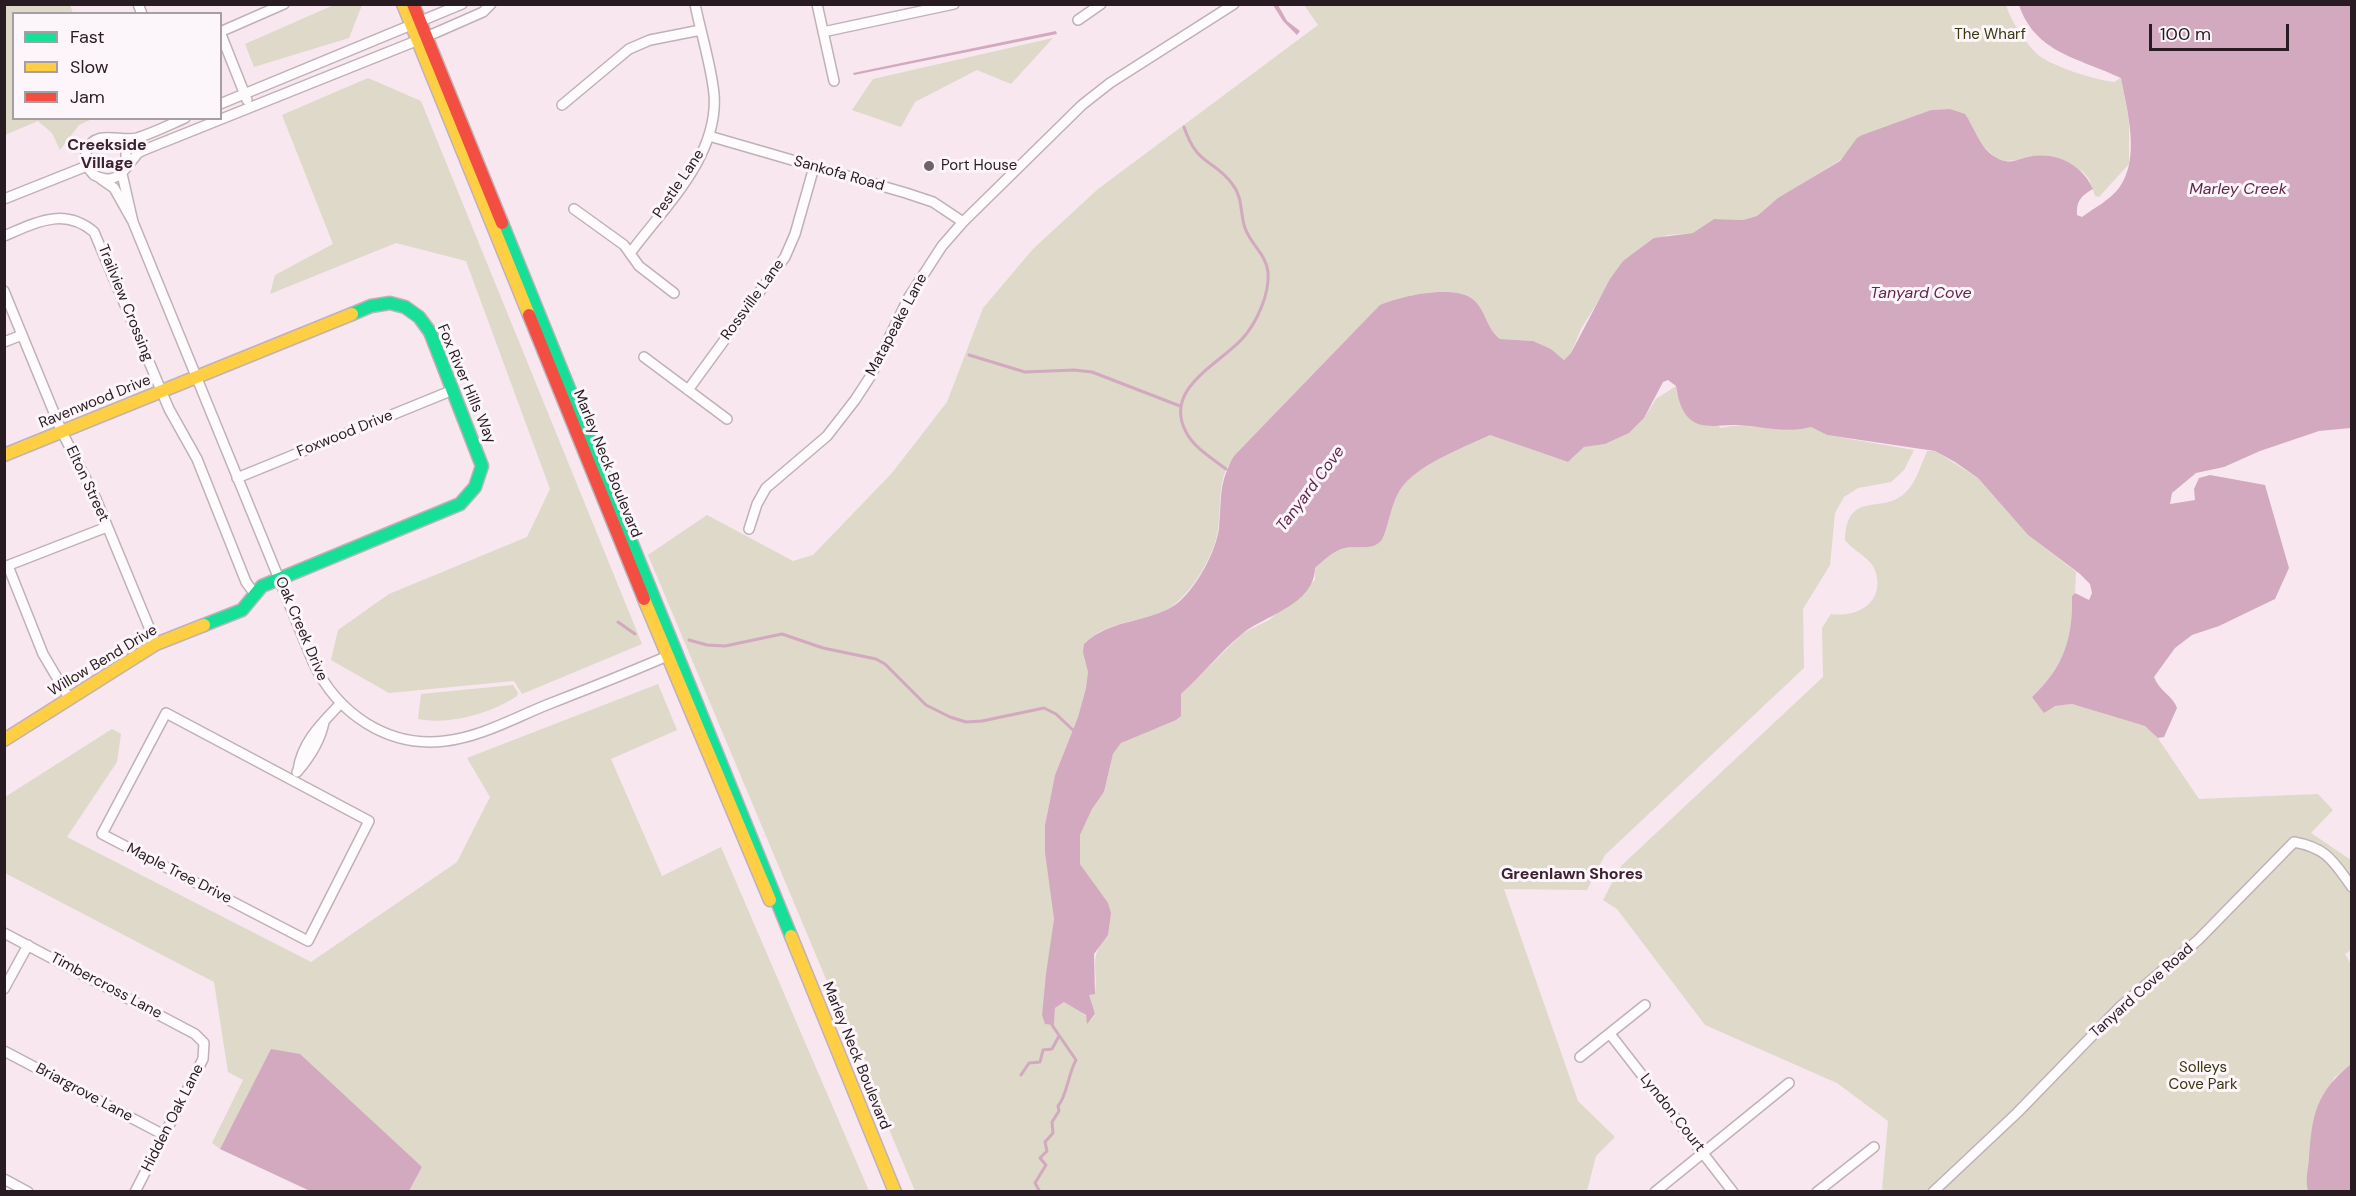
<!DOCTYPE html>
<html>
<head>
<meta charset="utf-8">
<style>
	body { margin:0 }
	#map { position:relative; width:2356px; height:1196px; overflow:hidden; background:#f8e7ef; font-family:"DM Sans",sans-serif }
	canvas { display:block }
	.frame { position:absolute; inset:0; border:6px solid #281b22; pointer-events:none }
	.legend { position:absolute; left:12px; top:12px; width:210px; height:108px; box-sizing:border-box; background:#fcf5f9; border:2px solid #a79ea3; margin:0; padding:8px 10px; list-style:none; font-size:18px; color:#281b22 }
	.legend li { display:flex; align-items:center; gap:12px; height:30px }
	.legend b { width:30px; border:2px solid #a79ea3 }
	.scale { position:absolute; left:2149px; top:24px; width:140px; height:27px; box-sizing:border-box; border:3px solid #281b22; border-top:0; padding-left:8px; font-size:18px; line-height:21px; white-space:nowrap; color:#281b22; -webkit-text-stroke:4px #fcf5f9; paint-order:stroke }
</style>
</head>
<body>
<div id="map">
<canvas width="2356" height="1196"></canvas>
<div class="frame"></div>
<ul class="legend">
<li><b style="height:8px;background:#16e098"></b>Fast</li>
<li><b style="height:8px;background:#ffcf43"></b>Slow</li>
<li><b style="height:8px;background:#f24e42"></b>Jam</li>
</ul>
<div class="scale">100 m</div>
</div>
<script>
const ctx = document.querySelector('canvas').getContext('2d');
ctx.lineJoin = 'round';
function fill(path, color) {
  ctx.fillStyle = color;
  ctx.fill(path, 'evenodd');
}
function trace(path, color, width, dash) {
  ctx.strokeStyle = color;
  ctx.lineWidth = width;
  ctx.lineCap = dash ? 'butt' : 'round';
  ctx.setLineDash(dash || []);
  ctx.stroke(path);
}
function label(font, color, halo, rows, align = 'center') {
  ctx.font = font + ' "DM Sans",sans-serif';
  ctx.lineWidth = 6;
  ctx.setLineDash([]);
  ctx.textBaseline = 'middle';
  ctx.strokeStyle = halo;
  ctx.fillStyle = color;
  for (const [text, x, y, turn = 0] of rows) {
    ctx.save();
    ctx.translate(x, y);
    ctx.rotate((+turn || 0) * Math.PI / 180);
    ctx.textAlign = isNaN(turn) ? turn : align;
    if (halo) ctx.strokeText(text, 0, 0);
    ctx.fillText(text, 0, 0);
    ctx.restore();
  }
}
fill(new Path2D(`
	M5,4l65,1 3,8 -59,1v104l78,1 -13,6 -19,25 -8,-17 -14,-12 -33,14z
	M336,4l26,1 -13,33 -95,29 -9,-23z
	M1304,5h702c5,16 17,35 30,48 11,12 62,28 79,29l6,-5 8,45v42l-30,33 -4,-1 -6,-17 -7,-8 -63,-11 -15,1 -8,-3 -17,-16 -10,-22 -19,-11 -19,1 -69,25 -22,25 -68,43 -15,13 -14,4 -29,-1 -20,14 -27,2 -44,26 -42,68 -10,24 -7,7 -13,-11 -18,-8 -33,-2c-13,-10 -14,-27 -25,-38 -18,-18 -74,-5 -94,4l-155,164c-8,21 -5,39 -8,60 -3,27 -31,74 -58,84 -26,9 -56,10 -76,31l4,28 -2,16 -8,29 -23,58 -10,50 9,94 -12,96 12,10 1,-17 9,-6 10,4 17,14 4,-5 -7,-20 7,-2c4,-25 -8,-35 13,-58l-15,-52 -13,-19v-29l12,-26 12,-17 9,-38 8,-11 60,-27v-22l62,-61 26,-13 46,-40v-12c8,-7 16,-15 26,-19 13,-5 30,3 40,-8 6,-7 10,-38 19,-51 16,-25 63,-42 90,-55l78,27 16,-15 21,-3 24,-11 15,-15 12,-19 20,-13 1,8 44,34c29,-8 60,8 90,-1l16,8 87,15 -10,20 -13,12 -33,6 -14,9 -9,16 -5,52 -27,44 1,59 -199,187 -18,35 -83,-1 74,212 37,36 -19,19 -9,35h-672l-267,-636 59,-40 86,46 20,-6 79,-82 55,-71 36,-94 50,-59 65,-60 220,-164z
	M1053,38l-42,46 -34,-14 -62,32 -14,25 -49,-17 21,-31z
	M368,78l53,23 221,543 -120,50 -8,-13 -125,12 -58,-33 7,-30 51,-36 138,-57 23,-48 -84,-228 -70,-18 -126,51 5,-19 58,-31 -51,-129z
	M1927,451h8l43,27 50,57 48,37 -1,21 -3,3c1,43 -9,72 -40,101l23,9 17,-2 73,22 8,5 46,68 119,-5 15,16 -22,23 40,27v90l-6,4 6,10v100l-17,14 -25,82 -1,31h-426l6,-70 -51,-38 -132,-58 -88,-116 -14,-9 18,-34 202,-189 -1,-49 9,-14c27,4 55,-12 44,-44 -5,-13 -22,-19 -30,-30 2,-51 37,-25 60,-47 11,-10 16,-28 22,-42z
	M658,684l19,46 -66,29 51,117 59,-29 148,344h-460l13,-24 -150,-118 -52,100 -8,-6 31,-63 -15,-8 -14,-90 -209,-109v-76l107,-68 9,5 -4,28 -50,75 244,125 146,-100 33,-65 -23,-39z
	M513,685l5,8 -1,3c-27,18 -68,29 -99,23l3,-25z`), '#ded9c8');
fill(new Path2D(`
	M1273,5h5l9,16 13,10 -3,4 -14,-14z
	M2019,5h332v423l-32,3 -59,20 -36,16 -28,6 -24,20 -2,11 25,-4 -1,-11 5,-11 11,-3 55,10 24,83 -14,31 -56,27 -27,9 -17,13 -21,29c5,14 19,19 23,31l-13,29 -6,1 -13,-12 -73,-22 -17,2 -11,7 -12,-16c31,-29 41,-58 40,-101l3,-3 14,7 3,-7 -2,-9 -10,-10 -52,-39 -50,-57 -23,-16 -20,-11 -108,-16 -16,-8c-24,7 -50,-1 -75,-2 -14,-1 -32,5 -45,-5 -10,-8 -13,-22 -15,-34l-8,-6 -5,2 -19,36 -15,15 -24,11 -21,3 -16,15 -78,-27c-27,13 -74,30 -90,55 -9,13 -13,44 -19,51 -10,11 -27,3 -40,8 -10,4 -18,12 -26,19 -1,37 -50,47 -73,66 -22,18 -40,41 -61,60v22l-5,4 -55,23 -8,11 -9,38 -12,17 -12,26v29l28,39 3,10 -3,22 -14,19 1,40 -6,1 6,19 -8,10 -1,-9 -22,-13 -9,6 -1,17 -9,-1 -3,-9 4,-41 8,-55 -9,-67v-27l10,-50 23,-58 8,-29 2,-16 -5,-20 1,-8c27,-27 72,-21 96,-43 18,-16 36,-50 39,-73 3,-30 -1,-44 15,-72l146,-151c21,-9 77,-22 95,-4 11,11 12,28 25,38l33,2 18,8 13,11 7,-7 39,-74 13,-18 31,-23 39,-5 21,-14 29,1 14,-4 21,-18 62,-37 17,-23 5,-3 69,-25 19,-1 15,5c11,16 14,34 32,44 12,7 19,2 31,-1 27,-6 54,7 65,32 -12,7 -17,12 -16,26l5,2c12,-9 28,-17 37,-29 22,-30 8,-77 2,-110 -42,-20 -86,-25 -102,-73z
	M1056,31l1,3 -203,41 -1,-2z
	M271,1049l29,5 122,113 -13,24h-99l-90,-42z
	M2351,1064v127h-43c-3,-10 0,-21 1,-32 3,-45 7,-66 42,-95z`), '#d2a9be');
trace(new Path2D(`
	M1184,127c14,41 30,31 49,58 10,13 7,29 12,43 6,17 21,26 23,44 2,22 -12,52 -26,67 -24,26 -79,50 -56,93 8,16 27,27 40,37
	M969,355l56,17 49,-2 18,2 88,34
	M618,622l17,12
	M689,640l18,5 18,1 57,-12 41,14 53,11 9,5 41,41 24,12 16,5 16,-1 62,-13 12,6 17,16
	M1021,1075l8,-12 11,-1 3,-12 9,-1 7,-13
	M1040,1192l-5,-9 11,-18 -6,-7 7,-7 -2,-9 8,-9 -1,-11 7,-11 -1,-5c9,-10 10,-32 18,-46l-24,-35`), '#d2a9be', 3);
const street = new Path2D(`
	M138,4l4,10
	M817,4l17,77
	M1078,20l23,-16
	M220,32l27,68
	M220,32l64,-28
	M823,32l131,-28
	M220,104l242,-100
	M562,105l67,-56 21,-9 51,-10
	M709,136l197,57 27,9 30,20
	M118,140l8,9v19c-9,12 -19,14 -32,7 -7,-7 -11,-15 -7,-25 9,-21 33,-8 50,-12 16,-5 32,-13 48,-20
	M126,168l12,-15 6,-3 282,-113 57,-25 8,-8
	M122,174l11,48 180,440c24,51 74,86 132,79 36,-4 71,-24 104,-37 41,-16 82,-32 123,-50
	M101,179l13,9 18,32
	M4,199l83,-33
	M574,209l50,36 15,21 35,27
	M4,236c33,-14 60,-29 90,-4l75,177 28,50 49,123 8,11
	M631,252c34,-46 88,-96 83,-158 -3,-30 -13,-60 -19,-90
	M4,291l58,141 34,67 60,145
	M4,342l18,-7
	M644,357l83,62
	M688,390l97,-133 10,-23 19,-67
	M237,478l216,-88
	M749,529l8,-25 9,-16 61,-52 28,-36 15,-23 39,-80 33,-51 21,-24 119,-117 28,-22 124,-79
	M8,566l35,88 26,44
	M4,567l103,-40
	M166,713l203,108 -61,120 -206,-107z
	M298,770c4,-28 23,-46 42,-66
	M297,772c13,-15 23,-30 27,-50
	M4,933l191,101 9,9 -1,16 -68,133
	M4,989l24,-44
	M1610,1034l123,158
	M4,1051l160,84
	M1580,1057l65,-52
	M4,1179l24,13
	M1655,1192l134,-109
	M1817,1192l57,-45
	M1933,1192l84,-79 104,-107 77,-66 96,-98c33,6 39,19 58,45`);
const fast = new Path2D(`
	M502,223l289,713
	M204,625l38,-15 20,-24 198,-82 15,-17 7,-21 -52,-134 -11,-15 -14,-10 -15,-4 -19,3 -19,8`);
const slow = new Path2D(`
	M403,4l126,311
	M4,455l348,-141
	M644,599l126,301
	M4,740l152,-96 48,-19
	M791,936l104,256`);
const jam = new Path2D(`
	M413,4l89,219
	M529,315l115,284`);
trace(street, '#bfb1b8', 12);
trace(fast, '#bfb1b8', 15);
trace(slow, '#bfb1b8', 15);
trace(jam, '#bfb1b8', 15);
trace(street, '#fefbfd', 9);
trace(fast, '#16e098', 12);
trace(slow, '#ffcf43', 12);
trace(jam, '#f24e42', 12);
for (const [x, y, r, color] of [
	[929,166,6,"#71626a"]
]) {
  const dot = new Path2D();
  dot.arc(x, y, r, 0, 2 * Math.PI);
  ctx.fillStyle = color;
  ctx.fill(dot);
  trace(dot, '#fcf5f9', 2);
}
label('15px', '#36380e', '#fcf5f9', [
	["The Wharf",1990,35],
	["Solleys",2203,1068],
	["Cove Park",2203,1085]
]);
label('15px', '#281b22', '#fcf5f9', [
	["Port House",941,166]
], 'left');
label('15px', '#281b22', '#fcf5f9', [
	["Sankofa Road",839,174,16],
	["Pestle Lane",679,184,-56],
	["Rossville Lane",753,300,-54],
	["Trailview Crossing",125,303,68],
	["Matapeake Lane",897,325,-62],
	["Fox River Hills Way",466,384,67],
	["Ravenwood Drive",95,402,-22],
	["Foxwood Drive",345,434,-22],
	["Marley Neck Boulevard",607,464,68],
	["Elton Street",87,484,65],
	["Oak Creek Drive",301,629,67],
	["Willow Bend Drive",103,661,-31],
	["Maple Tree Drive",179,874,27],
	["Timbercross Lane",106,986,28],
	["Tanyard Cove Road",2142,991,-42],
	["Marley Neck Boulevard",856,1056,68],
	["Briargrove Lane",84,1093,28],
	["Lyndon Court",1672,1113,52],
	["Hidden Oak Lane",173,1118,-63]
]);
label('bold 16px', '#3c2130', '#fcf5f9', [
	["Creekside",107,146],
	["Village",107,164],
	["Greenlawn Shores",1572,875]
]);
label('italic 16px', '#62244a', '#fcf5f9', [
	["Marley Creek",2238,190],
	["Tanyard Cove",1921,294],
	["Tanyard Cove",1311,489,-53]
]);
</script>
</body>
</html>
